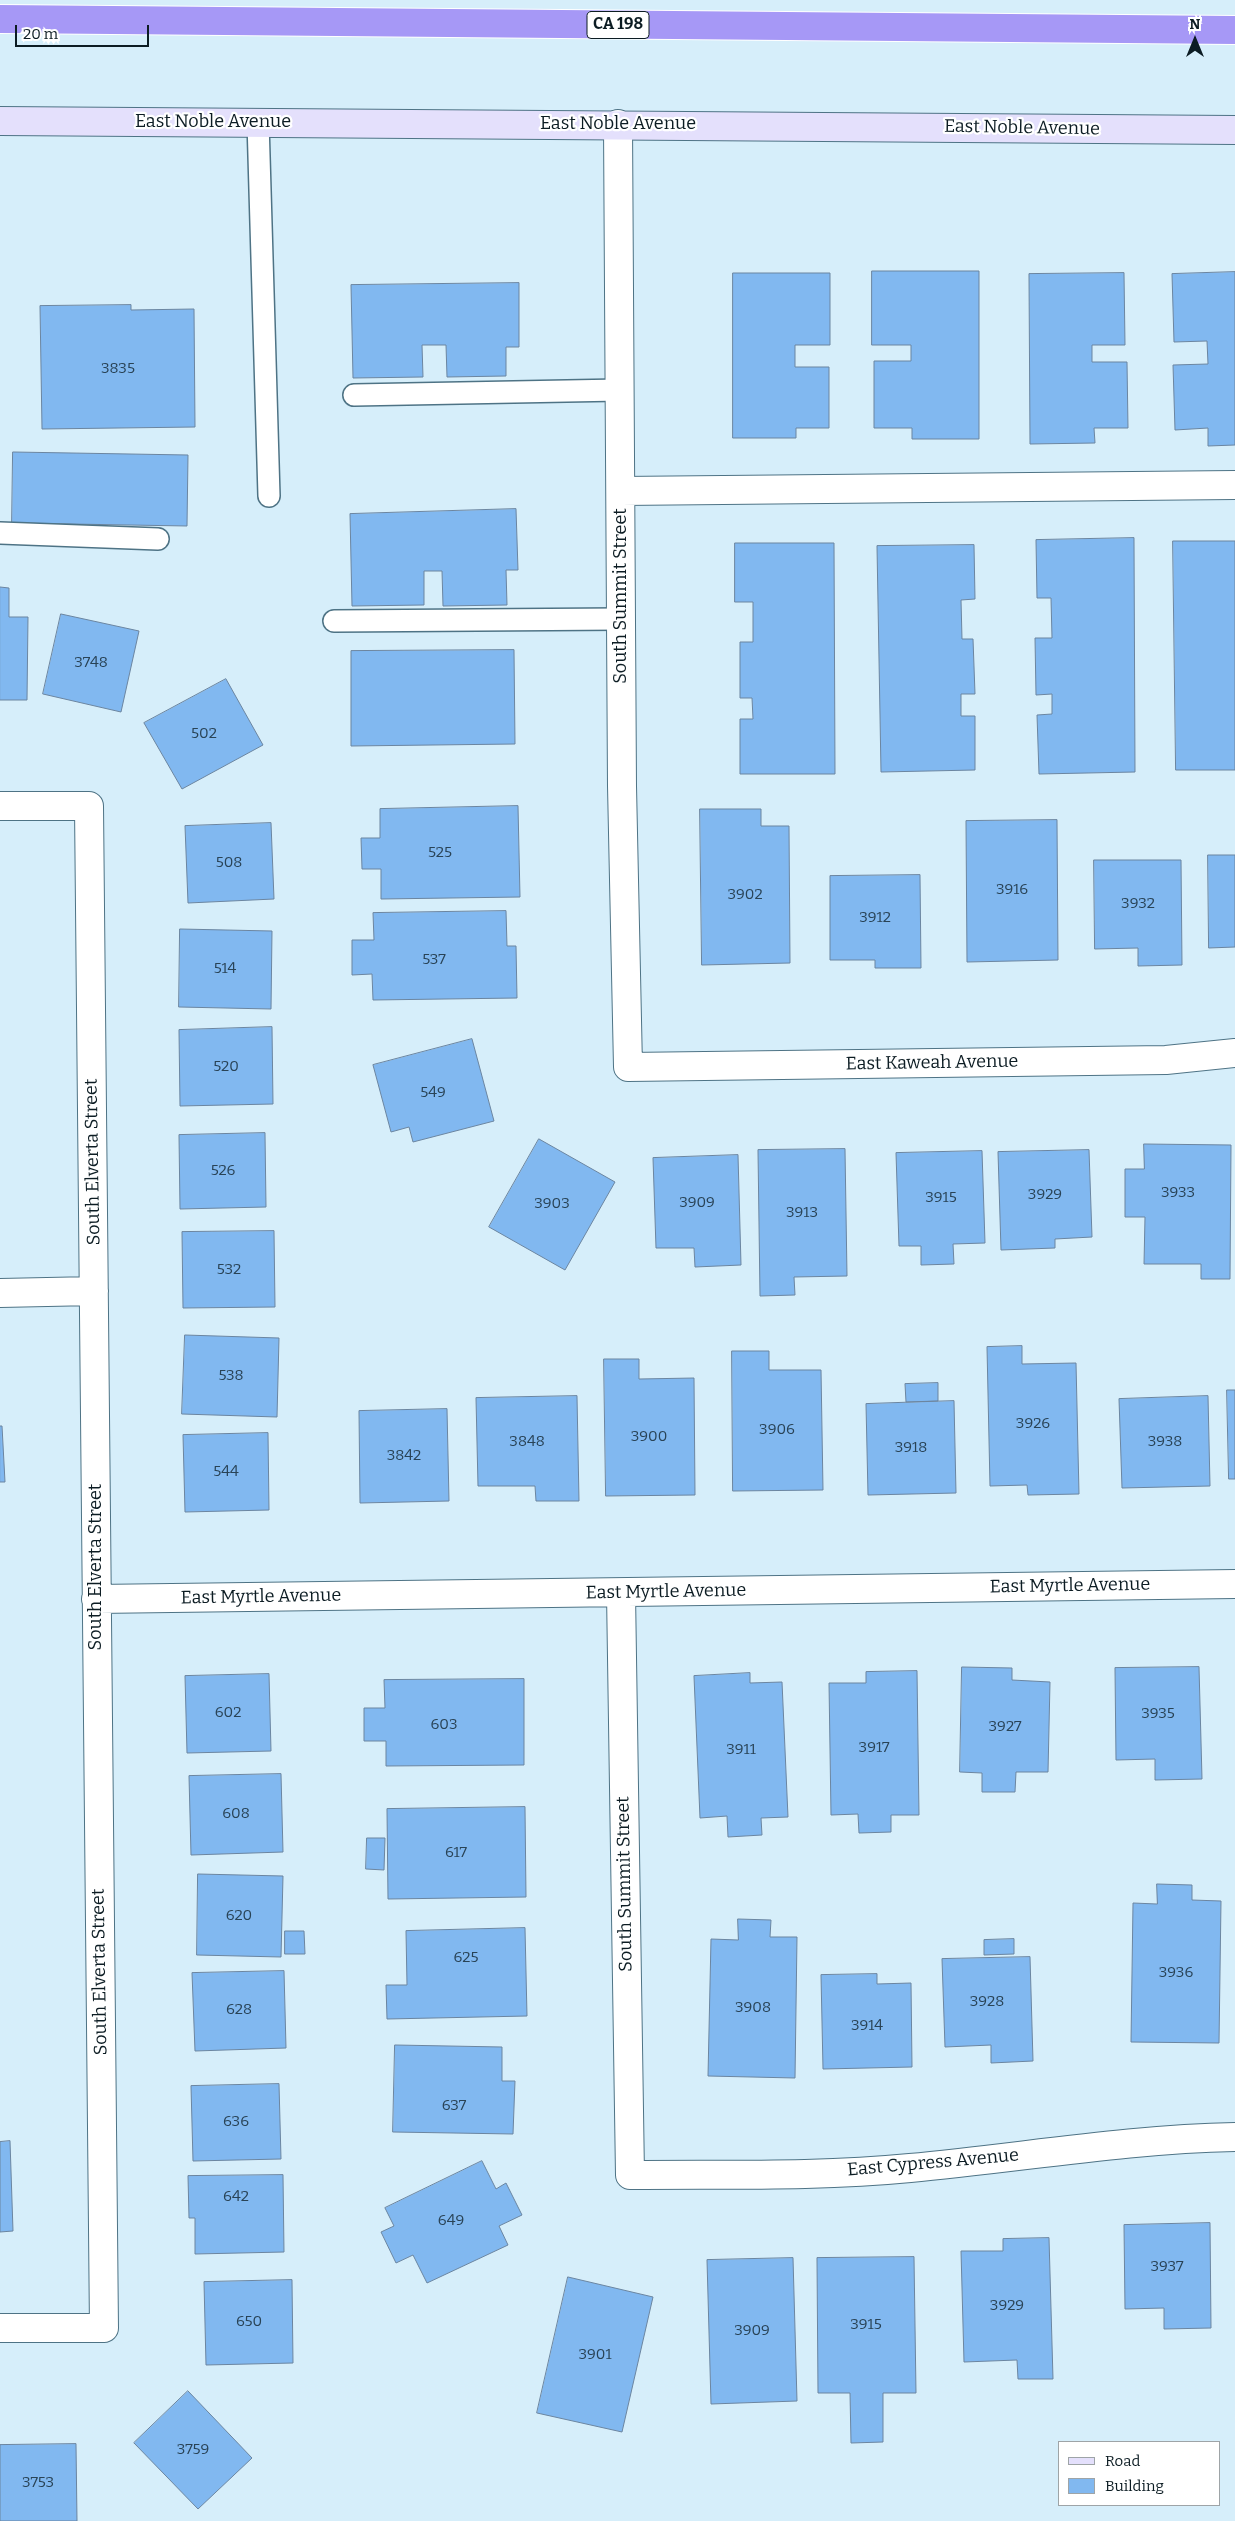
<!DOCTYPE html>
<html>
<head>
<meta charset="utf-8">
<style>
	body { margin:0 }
	#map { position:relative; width:1235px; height:2521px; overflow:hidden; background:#d6eefa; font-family:Bitter,serif }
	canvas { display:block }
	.legend { position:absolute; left:1058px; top:2441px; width:162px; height:65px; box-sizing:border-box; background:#fff; border:1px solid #9ea4a7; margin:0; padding:6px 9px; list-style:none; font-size:15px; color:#0c1c23 }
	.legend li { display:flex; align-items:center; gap:10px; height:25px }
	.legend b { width:25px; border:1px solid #9ea4a7 }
	.north { position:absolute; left:1170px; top:15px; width:50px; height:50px; -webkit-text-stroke:4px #fff; paint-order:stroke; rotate:0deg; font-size:14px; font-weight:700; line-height:20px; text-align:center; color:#0c1c23 }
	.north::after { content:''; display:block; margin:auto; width:18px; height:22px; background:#0c1c23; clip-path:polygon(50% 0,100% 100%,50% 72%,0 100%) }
	.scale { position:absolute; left:15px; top:25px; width:134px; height:22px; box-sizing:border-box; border:2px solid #0c1c23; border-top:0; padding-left:6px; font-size:15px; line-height:18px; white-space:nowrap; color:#0c1c23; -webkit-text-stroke:4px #fff; paint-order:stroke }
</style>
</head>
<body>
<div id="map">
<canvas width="1235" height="2521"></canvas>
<ul class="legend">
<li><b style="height:6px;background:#e4e0fc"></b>Road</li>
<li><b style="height:14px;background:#81b8f0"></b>Building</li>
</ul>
<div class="north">N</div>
<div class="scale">20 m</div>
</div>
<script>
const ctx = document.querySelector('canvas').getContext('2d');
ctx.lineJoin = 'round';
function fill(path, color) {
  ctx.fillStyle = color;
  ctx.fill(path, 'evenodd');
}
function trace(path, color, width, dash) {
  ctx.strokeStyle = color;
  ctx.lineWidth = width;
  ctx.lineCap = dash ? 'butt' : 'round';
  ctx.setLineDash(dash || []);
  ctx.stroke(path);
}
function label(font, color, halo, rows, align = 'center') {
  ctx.font = font + ' Bitter,serif';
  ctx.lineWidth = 4.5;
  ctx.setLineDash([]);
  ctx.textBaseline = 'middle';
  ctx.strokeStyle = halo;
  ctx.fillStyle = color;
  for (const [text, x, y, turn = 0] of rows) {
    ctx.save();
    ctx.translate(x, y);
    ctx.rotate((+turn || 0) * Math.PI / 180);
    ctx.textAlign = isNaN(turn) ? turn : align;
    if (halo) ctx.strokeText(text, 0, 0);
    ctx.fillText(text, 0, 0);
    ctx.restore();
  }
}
const building = new Path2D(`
	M872,271h107v168h-67v-11h-38v-67h37v-16h-39z
	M1235,272v173l-27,1v-18l-33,2 -2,-65 35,-1 -1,-23 -33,1 -2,-68z
	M733,273h97v72h-35v22h34v61h-33v10h-63z
	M1124,273l1,72h-33v17h35l1,66h-34l1,15 -65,1 -1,-170z
	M519,283v64h-13v29l-59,1 -1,-32h-24l1,32 -70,1 -2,-93z
	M131,305v5l63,-1 1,118 -153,2 -2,-123z
	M13,452l175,3 -1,71 -175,-3z
	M516,509l2,61h-12l1,35 -64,1 -1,-35h-18v34l-72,1 -2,-92z
	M1134,538l1,234 -96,2 -2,-59 15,-1v-20l-16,1 -1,-57h17l-1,-40h-14l-1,-58z
	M1173,541h62v229h-59z
	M735,543h99l1,231h-95v-55h13l-1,-21h-12v-56h13v-40h-18z
	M974,545l1,54 -14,1 1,39h11l2,55h-14v22h14v54l-94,2 -4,-226z
	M0,587l9,1v29h19l-1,83h-27z
	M61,614l78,17 -18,81 -78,-18z
	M514,650l1,94 -164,2v-95z
	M226,679l37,66 -81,44 -38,-66z
	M518,806l2,91 -139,2v-30h-19l-1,-31h19v-29z
	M700,809h61v17h28l1,137 -88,2z
	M1057,820l1,140 -91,2 -1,-141z
	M271,823l3,76 -86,4 -3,-77z
	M1208,855h27v92l-26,1z
	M1094,860h87l1,105 -44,1v-18l-43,1z
	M920,875l1,93h-46v-8h-45v-84z
	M506,911l1,35h9l1,52 -144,2 -1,-26 -20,1v-35h22l-1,-27z
	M180,929l92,2 -1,78 -92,-2z
	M272,1027l1,77 -93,2 -1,-76z
	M472,1039l22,82 -81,21 -4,-15 -18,5 -18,-67z
	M265,1133l1,74 -86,2 -1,-74z
	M539,1139l76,43 -50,88 -76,-43z
	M1144,1144l87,1 -1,134h-29v-15h-57l1,-47h-20v-48h19z
	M845,1149l2,127 -53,1 1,18 -35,1 -2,-146z
	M1089,1150l3,87 -37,2v9l-54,2 -3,-98z
	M982,1151l3,92 -32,1 1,20 -33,1v-19h-22l-3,-93z
	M738,1155l3,110 -46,2 -1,-19h-38l-3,-90z
	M274,1231l1,76 -92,1 -1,-76z
	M185,1335l94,3 -2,79 -95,-3z
	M1022,1346v18l54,-1 3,131 -51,1 -1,-10 -37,1 -3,-139z
	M732,1351h37v19h52l2,120 -90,1z
	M604,1359h35v20l55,-1 1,117 -89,1z
	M938,1383v18l-32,1 -1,-18z
	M1227,1390h8v89h-6z
	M577,1396l2,105h-43l-1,-15h-57l-2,-88z
	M1208,1396l2,90 -88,2 -3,-89z
	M954,1401l2,92 -88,2 -2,-91z
	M447,1409l2,92 -89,2 -1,-92z
	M0,1426h2l3,56h-5z
	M268,1433l1,77 -84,2 -2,-77z
	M962,1667l50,1v12l38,2 -2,90h-32l-1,20h-33v-19l-22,-1z
	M1199,1667l3,112 -47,1v-21l-39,1 -1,-92z
	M917,1671l2,144h-28v17l-32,1 -1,-19 -27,1 -2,-132h37v-11z
	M750,1673v10l32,-1 6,135 -27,1 1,17 -34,2 -1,-21 -27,2 -6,-142z
	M269,1674l2,77 -84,2 -2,-77z
	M524,1679v86l-138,1v-25h-22v-33h21l-1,-28z
	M281,1774l2,78 -92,3 -2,-79z
	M525,1807l1,90 -138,2 -1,-90z
	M367,1838h18l-1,32 -18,-1z
	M198,1874l85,2 -2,81 -84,-2z
	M1157,1884l35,1v15l29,1 -2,142 -88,-1 2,-139 24,1z
	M738,1919l33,1 -1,17h27l-2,141 -87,-2 3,-137 27,1z
	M525,1928l2,88 -140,3 -1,-34h21l-1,-54z
	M285,1931h19l1,23h-20z
	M1014,1939v15l-30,1v-15z
	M1030,1957l3,104 -42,2v-18l-46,2 -3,-88z
	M284,1971l2,77 -91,3 -3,-78z
	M877,1974v10l34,-1 1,84 -89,2 -2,-94z
	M395,2045l107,2v34h13l-2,53 -120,-2z
	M279,2084l2,75 -88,2 -2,-75z
	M10,2141l3,90 -13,1v-90z
	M482,2161l14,28 10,-6 16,32 -23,11 9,19 -81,38 -14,-28 -17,8 -15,-31 13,-6 -9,-18z
	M283,2175l1,77 -89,2v-36h-6l-1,-42z
	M1210,2223l1,105 -47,1v-21l-39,1 -1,-84z
	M1049,2238l4,141h-35l-1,-19 -53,2 -3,-111h42v-12z
	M914,2257l2,136h-33v49l-32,1 -1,-50h-32l-1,-135z
	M793,2258l4,143 -86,3 -4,-144z
	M568,2277l85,20 -31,135 -85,-19z
	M292,2280l1,83 -87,2 -2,-83z
	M188,2391l64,67 -54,51 -64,-66z
	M76,2444l1,77h-77v-76z`);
fill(building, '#81b8f0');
trace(building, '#6b85a0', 1);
const lane = new Path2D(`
	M258,122l11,374
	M354,395l266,-5
	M0,533l158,6
	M334,621l287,-2`);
const street = new Path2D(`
	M618,124l4,662 6,281 538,-7 69,-7
	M621,491l614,-6
	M0,806h89l15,1522h-104
	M0,1293l94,-2
	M621,1593l9,582c93,-1 187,2 280,-7 109,-10 216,-29 325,-31
	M96,1599l1139,-15`);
const secondary = new Path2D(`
	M0,121l1235,9`);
const highway = new Path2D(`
	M0,19l1235,11`);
trace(lane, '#4e7385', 24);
trace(street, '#4e7385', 30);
trace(secondary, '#4e7385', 30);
trace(highway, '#fff', 30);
trace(lane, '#fff', 21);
trace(street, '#fff', 28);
trace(secondary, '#e4e0fc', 28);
trace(highway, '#a698f6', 28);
label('15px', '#294356', null, [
	["3835",118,369],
	["3748",91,663],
	["502",204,734],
	["525",440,853],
	["508",229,863],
	["3916",1012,890],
	["3902",745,895],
	["3932",1138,904],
	["3912",875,918],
	["537",434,960],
	["514",225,969],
	["520",226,1067],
	["549",433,1093],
	["526",223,1171],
	["3933",1178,1193],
	["3929",1045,1195],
	["3915",941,1198],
	["3909",697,1203],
	["3903",552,1204],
	["3913",802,1213],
	["532",229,1270],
	["538",231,1376],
	["3926",1033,1424],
	["3906",777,1430],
	["3900",649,1437],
	["3848",527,1442],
	["3938",1165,1442],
	["3918",911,1448],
	["3842",404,1456],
	["544",226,1472],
	["602",228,1713],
	["3935",1158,1714],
	["603",444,1725],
	["3927",1005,1727],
	["3917",874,1748],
	["3911",741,1750],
	["608",236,1814],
	["617",456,1853],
	["620",239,1916],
	["625",466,1958],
	["3936",1176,1973],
	["3928",987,2002],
	["3908",753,2008],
	["628",239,2010],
	["3914",867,2026],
	["637",454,2106],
	["636",236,2122],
	["642",236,2197],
	["649",451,2221],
	["3937",1167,2267],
	["3929",1007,2306],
	["650",249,2322],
	["3915",866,2325],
	["3909",752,2331],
	["3901",595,2355],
	["3759",193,2450],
	["3753",38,2483]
]);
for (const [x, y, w] of [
	[618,25,62]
]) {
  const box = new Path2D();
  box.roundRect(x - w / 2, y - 13.5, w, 27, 4);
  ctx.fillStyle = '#fff';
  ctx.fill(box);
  trace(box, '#0c1c23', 1);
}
label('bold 16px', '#0c1c23', null, [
	["CA 198",618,25]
]);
label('18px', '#0c1c23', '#fff', [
	["East Noble Avenue",213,122],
	["East Noble Avenue",618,124],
	["East Noble Avenue",1022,128,1],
	["South Summit Street",621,596,-90],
	["East Kaweah Avenue",932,1063,-1],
	["South Elverta Street",93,1162,-91],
	["South Elverta Street",96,1567,-90],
	["East Myrtle Avenue",1070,1586,-1],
	["East Myrtle Avenue",666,1592,-1],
	["East Myrtle Avenue",261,1597,-1],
	["South Summit Street",625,1884,-91],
	["South Elverta Street",100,1972,-91],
	["East Cypress Avenue",933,2163,-5]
]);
</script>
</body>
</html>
